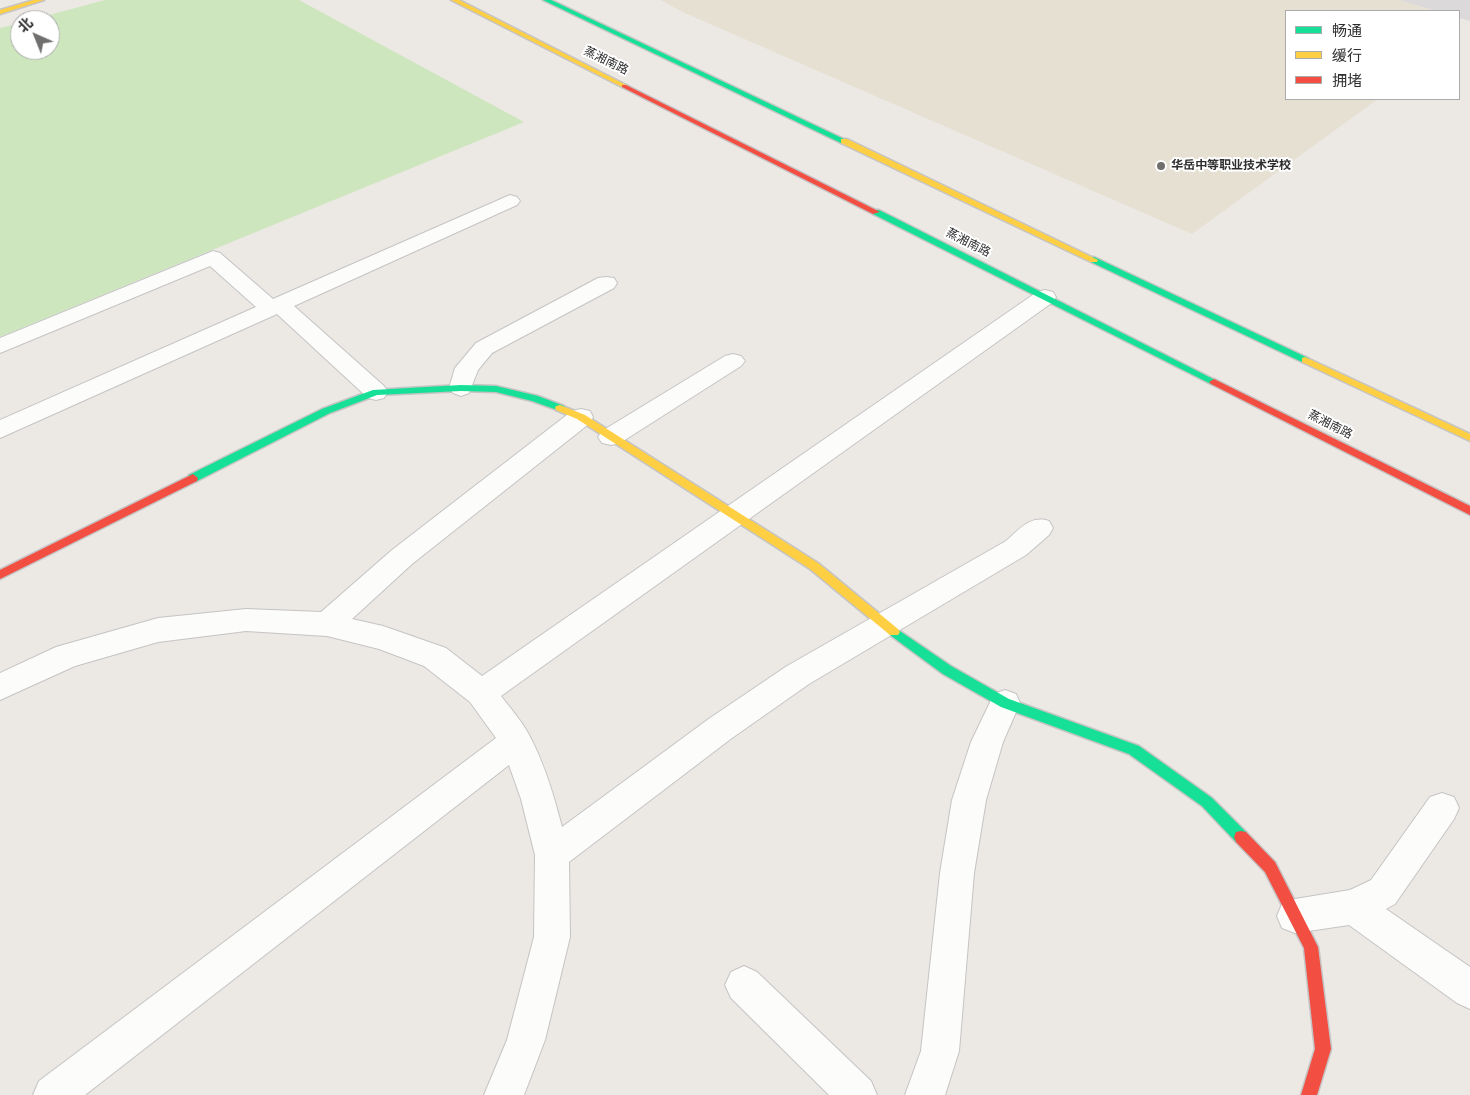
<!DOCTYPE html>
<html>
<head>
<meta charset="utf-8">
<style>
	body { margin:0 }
	#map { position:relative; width:1470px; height:1095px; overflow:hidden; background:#ece8e4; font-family:"Space Grotesk","Noto Sans SC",sans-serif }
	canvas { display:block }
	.legend { position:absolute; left:1285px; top:10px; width:175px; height:90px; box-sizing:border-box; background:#fff; border:1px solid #ababab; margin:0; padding:6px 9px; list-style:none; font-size:15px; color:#2e2e2e }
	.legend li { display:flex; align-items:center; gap:10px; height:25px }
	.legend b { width:25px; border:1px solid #ababab }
	.north { position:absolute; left:10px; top:10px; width:50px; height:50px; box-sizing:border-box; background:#fff; border:1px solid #ababab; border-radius:50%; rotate:316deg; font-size:14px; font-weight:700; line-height:20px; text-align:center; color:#2e2e2e }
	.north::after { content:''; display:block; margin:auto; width:18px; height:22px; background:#706f6e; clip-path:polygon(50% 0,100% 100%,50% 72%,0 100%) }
</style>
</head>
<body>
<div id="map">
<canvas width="1470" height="1095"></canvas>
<ul class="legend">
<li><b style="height:6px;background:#16e098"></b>畅通</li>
<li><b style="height:6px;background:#ffcf43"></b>缓行</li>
<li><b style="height:6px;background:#f24e42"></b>拥堵</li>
</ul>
<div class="north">北</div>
</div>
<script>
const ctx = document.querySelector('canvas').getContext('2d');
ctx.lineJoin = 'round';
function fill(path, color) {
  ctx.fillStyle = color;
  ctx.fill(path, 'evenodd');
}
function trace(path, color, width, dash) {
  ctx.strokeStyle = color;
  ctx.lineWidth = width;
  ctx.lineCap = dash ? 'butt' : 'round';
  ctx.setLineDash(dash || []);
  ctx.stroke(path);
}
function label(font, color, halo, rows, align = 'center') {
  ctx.font = font + ' "Space Grotesk","Noto Sans SC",sans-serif';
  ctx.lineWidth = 4;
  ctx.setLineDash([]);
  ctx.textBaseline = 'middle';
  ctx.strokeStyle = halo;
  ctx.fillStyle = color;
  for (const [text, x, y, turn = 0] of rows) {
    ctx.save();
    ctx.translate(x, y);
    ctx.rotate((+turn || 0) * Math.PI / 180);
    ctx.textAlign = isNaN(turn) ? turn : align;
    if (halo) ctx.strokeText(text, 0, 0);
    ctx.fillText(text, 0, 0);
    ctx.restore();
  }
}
fill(new Path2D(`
	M1398,0h72v21l-11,-3v-7h-23z`), '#dcd9db');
fill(new Path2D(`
	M660,0h738l38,11h-150v88h92l-186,135 -505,-220z`), '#e6e0d3');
fill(new Path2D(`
	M105,0h194l225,122 -524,215v-309l20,-5v27h30v-30h-19z`), '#cee6be');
const street = new Path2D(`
	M510,195l7,2 3,4 -3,4 -223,101 90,80 4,6 -4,6 -8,2 -8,-2 -91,-84 -277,124v-18l256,-113 -46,-41 -210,87v-15l213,-87 7,2 53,46z
	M606,277l8,1 3,5 -3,5 -122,65 -14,17 -9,23 -8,3 -8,-3 -4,-5 6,-20 21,-25 122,-65z
	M1045,290l8,2 3,5 -3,5 -552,394c9,12 20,24 27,37 16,29 26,63 34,94l148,-109 77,-52 219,-125c14,-12 24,-26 43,-20l4,7 -4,7 -23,20 -217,129 -77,54 -163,124 1,75 -25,103 -21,55h-40l23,-55 27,-103 1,-82 -14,-56 -12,-34 -424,330h-52l6,-14 457,-343 -26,-36 -46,-36 -45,-17 -52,-13 -81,-5 -88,11 -83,24 -75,34v-27l56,-26 102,-29 88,-9 75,3 71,-62 180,-139 9,-2 9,2 3,6 -3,6 -178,141 -60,55 31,7 63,22 36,28 555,-384z
	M733,354l8,2 4,5 -4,5 -121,77 -9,2 -9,-2 -4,-6 4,-6 123,-75z
	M1005,690l11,4 4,9 -17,39 -17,58 -12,73 -15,178 -14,44h-40l16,-44 19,-178 12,-73 19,-58 23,-48z
	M1442,793l12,4 5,11 -5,11 -59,85 -9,5 84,58v42l-13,-6 -108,-78 -54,8 -13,-5 -5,-12 5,-12 13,-5 55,-9 21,-10 59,-83z
	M744,966l13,6 114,109 6,14h-48l-98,-97 -6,-13 6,-13z`);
const fast = new Path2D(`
	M543,0h8l297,141 -7,2z
	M873,210h6l340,172 -5,3 -3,-1 -338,-170z
	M1094,257l214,101 2,2 -2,2h-6l-211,-100v-4z
	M461,385l35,1 42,10 26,10 1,2 -5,3 -28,-10 -36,-9 -35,-1 -84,4 -47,18 -133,68 -4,1 -5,-4 1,-3 133,-66 51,-19z
	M894,627l57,39 58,33 130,47 73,52 34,34 2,5 -2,5 -5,1 -5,-1 -34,-36 -73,-52 -128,-47 -58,-33 -53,-39 -2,-3 2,-3z`);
const slow = new Path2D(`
	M34,0h10l-44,14v-4z
	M451,0h8l169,86 -6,1z
	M841,139h6l251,121 -1,2h-6l-250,-119z
	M1305,357l165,77v7l-168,-79v-4z
	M560,405l25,10 233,148 80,66 2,3 -2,3h-8l-80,-66 -233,-150 -21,-9 -1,-2 1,-2z`);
const jam = new Path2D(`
	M622,85h4l254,127 -7,2 -251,-127z
	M1214,379l256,127v9l-259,-131 -2,-2z
	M193,474l5,4 -1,3 -197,98v-9z
	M1241,831l5,1 29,30 43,85 13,102 -14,46h-16l14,-46 -11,-101 -39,-76 -29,-30 -2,-5 2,-5z`);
trace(street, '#c5c4c5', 2);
trace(fast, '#c5c4c5', 3);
trace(slow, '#c5c4c5', 3);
trace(jam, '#c5c4c5', 3);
fill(street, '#fcfcfb');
fill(fast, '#16e098');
fill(slow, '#ffcf43');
fill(jam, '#f24e42');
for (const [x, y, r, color] of [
	[1161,166,5,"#706f6e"]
]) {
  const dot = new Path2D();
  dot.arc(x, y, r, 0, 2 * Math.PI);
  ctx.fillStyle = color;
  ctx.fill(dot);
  trace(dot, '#fff', 2);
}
label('12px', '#2e2e2e', '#fff', [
	["蒸湘南路",606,61,26],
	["蒸湘南路",968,243,27],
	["蒸湘南路",1330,425,27]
]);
label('bold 12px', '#2e2e2e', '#fff', [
	["华岳中等职业技术学校",1171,166]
], 'left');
</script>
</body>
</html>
